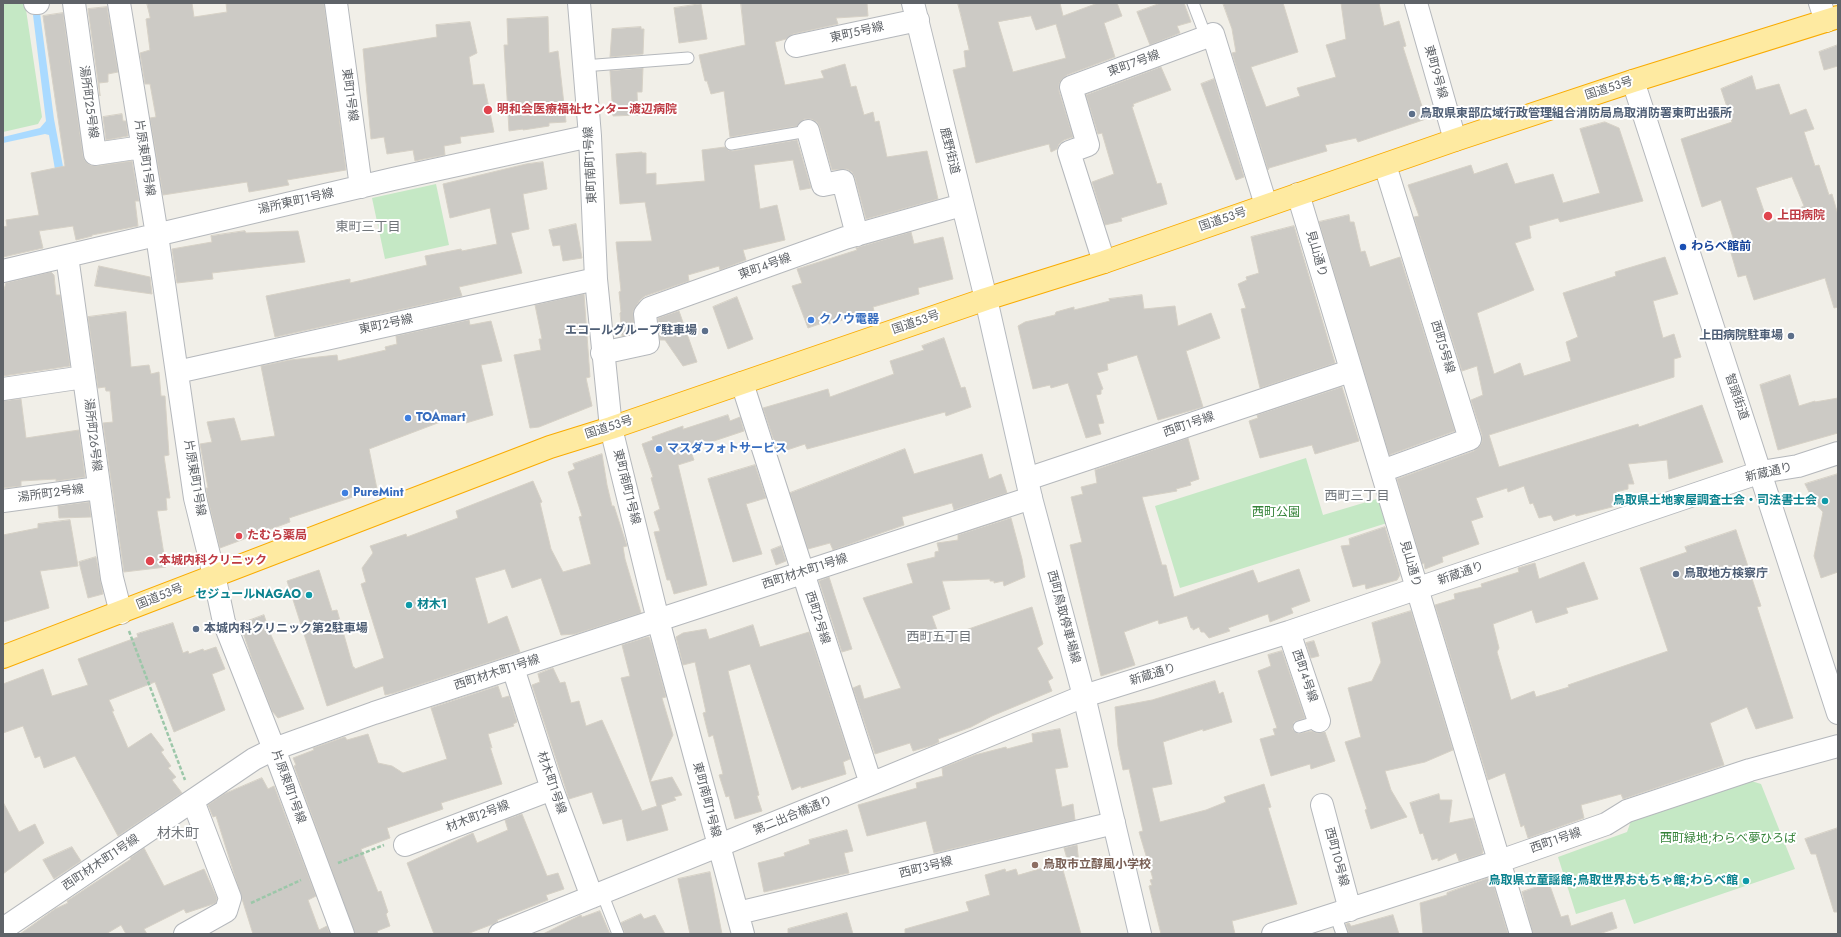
<!DOCTYPE html>
<html>
<head>
<meta charset="utf-8">
<style>
	body { margin:0 }
	#map { position:relative; width:1841px; height:937px; overflow:hidden; background:#f1efe8; font-family:Jost,sans-serif }
	canvas { display:block }
	.frame { position:absolute; inset:0; border:4px solid #5f6368; pointer-events:none }
</style>
</head>
<body>
<div id="map">
<canvas width="1841" height="937"></canvas>
<div class="frame"></div>
</div>
<script>
const ctx = document.querySelector('canvas').getContext('2d');
ctx.lineJoin = 'round';
function fill(path, color) {
  ctx.fillStyle = color;
  ctx.fill(path, 'evenodd');
}
function trace(path, color, width, dash) {
  ctx.strokeStyle = color;
  ctx.lineWidth = width;
  ctx.lineCap = dash ? 'butt' : 'round';
  ctx.setLineDash(dash || []);
  ctx.stroke(path);
}
function label(font, color, halo, rows, align = 'center') {
  ctx.font = font + ' Jost,"Noto Sans JP",sans-serif';
  ctx.lineWidth = 4;
  ctx.setLineDash([]);
  ctx.textBaseline = 'middle';
  ctx.strokeStyle = halo;
  ctx.fillStyle = color;
  for (const [text, x, y, turn = 0] of rows) {
    ctx.save();
    ctx.translate(x, y);
    ctx.rotate((+turn || 0) * Math.PI / 180);
    ctx.textAlign = isNaN(turn) ? turn : align;
    if (halo) ctx.strokeText(text, 0, 0);
    ctx.fillText(text, 0, 0);
    ctx.restore();
  }
}
fill(new Path2D(`
	M3,3h22l17,114 -4,7 -35,8z
	M436,184l13,61 -64,14 -13,-61z
	M1306,458l17,57 57,-17 7,25 -207,65 -25,-82z
	M1748,780l13,4 34,85 -161,55 -9,-25 -49,15 -18,-57 69,-25 4,-11z`), '#c5e8c5');
fill(new Path2D(`
	M40,13l14,106 11,58v50l-16,-92 -4,-1 -42,9v-6l37,-9 6,-7 -13,-106z`), '#aadaff');
const building = new Path2D(`
	M147,3h45l2,14 33,-5 -1,-9h98l22,167 -59,10 2,5 -40,7 -2,-10 -84,13 -13,-77 6,-1 -6,-33h-5l-5,-31 10,-3 -4,-31 4,-1z
	M741,3h126l1,13 -32,2 2,6 -45,10 -7,5 -11,3 10,43 39,-7 -3,-7 24,-7 6,23 5,-1 8,29 9,-3 2,10 4,-1 8,36 40,-6 11,48 -72,20 -11,-41 -3,-6 -5,-3 -15,1 -12,-42 -3,-6 -6,-3h-7l-7,7 -67,11 -6,-46 -13,3 -4,-13h-2l-6,-26 46,-10z
	M958,3h102l3,13 35,-13h19l5,13 -18,7 11,34 -48,18 -5,4 -3,5v7l14,46 -9,3 -5,4 -2,5 -6,3 -2,-8 -73,19 -23,-93 13,-3 -2,-16 5,-1zM1031,16l5,14 20,-6 10,34 -53,14 -15,-50z
	M1161,3h23l7,19 -14,4 3,7 -30,12 -13,-33z
	M1223,3h60l15,49 -47,15 15,40 34,-11 -3,-8 39,-11 -10,-32 20,-6 -5,-36h38l5,23 15,-5 7,25 -3,1 23,72 -68,23 -2,-4 -31,7 2,6 -58,17 -1,2 -36,-117 4,-1 -4,-23z
	M701,4l6,35 -28,4 -5,-35z
	M107,7l11,65 -10,2v8l-9,1 1,13 -12,-87z
	M63,13l20,143 2,5 5,4 6,1 36,-5 7,40h-4l3,25 -46,9v1l-16,4 -3,-14 -34,5 4,17 -40,9v-30l4,-1 -1,-6 33,-5 -8,-42 34,-7 -22,-150z
	M548,17l1,36 9,-2 8,71 -17,1v3l-26,4v-1l-14,2 -5,-86h4l-1,-26z
	M470,22l7,31 -8,4 4,28 11,-1 10,48 -34,5 1,6 -17,3 1,9 -21,4 -9,2 -2,-11 -26,4 -3,-17 -13,2 -8,-90 74,-12 -1,-12z
	M641,27v2h3l-1,25 -33,3 2,-28z
	M1838,45v21l-14,4 -5,-18z
	M1161,67l10,23 -38,14 1,2 -2,1 25,77 4,-1 6,21 -46,14 1,3 -17,4 -13,-43 22,-8 -12,-41 -4,1 -12,-39z
	M643,68l-1,24h-5l1,23 -25,1 -3,-45z
	M1752,76l4,14 23,-6 11,31 16,-6 8,20 -10,3 11,34 4,-1 10,30 3,-1 6,21v92l-4,1 -9,-30 -71,22 -8,-25 -8,2 -7,-24 5,-6 -15,-47 -19,7 -21,-68 51,-17 -11,-33zM1792,177l12,29 -36,17 -12,-35z
	M1214,79l30,98 -8,3 -35,-96z
	M122,114l1,7h3l2,15 -22,4 -3,-23z
	M1605,122l14,6 24,73 -83,21 -2,-4 -29,8 2,12 -16,5 19,47 -57,23 17,61 26,-11 4,13 47,-15 -5,-19 12,-5 -15,-44 53,-17 -1,-4 50,-15 13,37 -25,7 10,37 11,-4 7,23 -7,2v18l-185,58 10,32 139,-43 1,3 63,-22 21,57 -54,17 -2,-19 -39,4 6,20h-6v5l-12,3 4,13 -44,11 -1,-2 -21,7 -3,-6 -12,3 -6,-15 -3,1 -6,-18 -16,6 -1,-4 -31,10 7,19 -12,4 8,23 -37,13 1,5 -18,7 -1,-6 -2,1 -25,-85 77,-28 5,-4 3,-5v-7l-11,-35 12,-5 -6,-29 -15,5 -48,-154 5,-1 -11,-31 63,-20 3,9 33,-11 8,21 38,-10 10,29 37,-10 -20,-64z
	M797,140l14,48 -11,2 -7,-30 -39,5 6,44 17,-4 8,35 -42,10 3,10 -26,10 -1,-4 -31,9 1,6 -44,15 -5,4 -7,11 1,22 -12,3 -2,-23 1,-1 -2,-20 2,-1 -5,-49 36,-1 -7,-39 -25,2 -4,-50 26,-2v1h4v21l10,-1v12l49,-4 -3,-31 23,-3 3,3 4,1z
	M543,162l4,27 -24,5 6,35 -18,4 11,40 -63,14 3,9 -187,41 -9,-41 84,-17v4l77,-18 -2,-9 36,-7 1,2 35,-7 -7,-36 -40,10 -7,-34 83,-20z
	M1349,215l1,7h4l7,30 4,-1 5,16 30,-10 55,174 -66,24 -70,-233z
	M576,224l6,34 -19,3 -3,-16 -7,1 -4,-16z
	M1294,226l41,137 -75,25 -19,-79 5,-1 -8,-24 9,-4 -1,-3 13,-4 -8,-36z
	M245,231l1,2 52,-2 7,31 -93,11 1,6 -36,4 -5,-34 40,-7 -1,-6z
	M911,232l3,12 29,-7 10,42 -35,9 1,6 -46,13 1,4 -45,13 -1,-3 -20,7 -16,-42 10,-3 -5,-14 60,-19 -1,-2z
	M99,266l51,11 2,17 -57,-8z
	M51,272l3,3 2,20h4l10,71 -67,10v-83l3,-10z
	M584,294l6,83 -4,1 6,28 -53,21 -9,1 -16,-73 27,-5 -2,-11h3l-7,-34z
	M1142,295l2,14 31,-3 3,20 33,-13 9,25 -34,13 17,56 -45,13 -21,-65 -30,9 1,6 -11,3 6,16 -2,1v4l-5,1 8,28 -6,1 3,10 -15,4 -18,-55 -17,5 -1,-3 -17,4 -15,-63 7,-4 30,-7 1,-3 18,-5v3l36,-9 -1,-2z
	M737,297l16,42 -25,10 -15,-42z
	M679,311l18,51 -14,4 -18,-26h-5l-2,-22z
	M126,312l5,55 18,-2 2,9 8,-2 2,24h4l4,59 -5,1 6,42h-4l1,12 -10,1 9,56 -42,5 -21,-149 10,-1 -3,-31h-4l-1,-4 -7,1 -10,-71z
	M469,320l1,5 21,-4 11,40 -21,4 12,50 -27,8 -2,-10 -95,36 8,40 -88,29 1,4 -70,26 -13,-52 -1,-8h2l-8,-44 12,-2 -5,-20 27,-4 7,23 34,-5 -14,-70 29,-6 47,-5 1,6 48,-11 -1,-3 12,-3 -1,-8z
	M944,338l17,50 4,-1 6,20 -25,9 -1,-4 -138,37 -2,-5 -27,9 -15,-45 65,-19 2,8 64,-23 -4,-13 34,-11 -2,-4z
	M1790,375l9,31 16,-5v1l23,-4v35l-60,17 -18,-65z
	M1342,387l17,54 -44,13 -3,-9 -52,13 -11,-37 9,-3 -1,-3z
	M21,399l5,39 53,-8 6,47 -29,4v-2l-35,2v5l-18,2v-87z
	M728,415l2,6 10,-4 4,14 -54,18 4,11 -16,5 29,120 -33,9 -4,-14h-3l-13,-48 6,-1 -6,-19 6,-3 -9,-31 2,-1 -11,-33 11,-4 -1,-3 31,-11v3z
	M1188,438l11,41 -9,3 1,3 -15,4 1,2 -35,6 20,68h4l8,32 79,-27 5,13 41,-14 11,32 -19,7 2,5 -23,9 -2,-8 -40,14 2,3 -21,7 -5,-6h-3l-2,-5 -6,3v-2h-2l-4,-12 -28,8 -1,-4 -34,12 11,33 -34,11 -31,-131 12,-3 -11,-45 12,-3 -2,-7 16,-4 -2,-13z
	M905,449l9,25 68,-20 7,25 12,-5 6,19 -53,17 -2,-7 -50,14 2,8 -71,25 -3,-7 -22,6 -18,-56z
	M602,454l5,31 5,21h2l13,40 -4,1 2,12 16,54 -66,21 -14,1 -20,-57 -29,10 -7,-19 -30,9 13,46 19,-8 13,36 -126,41 -9,2 -2,-9 -56,20 -40,-125 32,-11 13,41 5,-1 16,57h1l1,2 29,-11 -23,-74 5,-2 -4,-14 11,-15 -3,-7 36,-12 1,3 51,-19 -2,-7 77,-30 9,21 -2,1 11,46 12,23 28,-8 -12,-47 3,-1 -14,-44 7,-3 -2,-5z
	M755,465l11,33 -20,6 16,50 -29,8 -25,-83z
	M1838,474v98l-17,6 -7,-22 9,-44 -9,-10 -9,-18z
	M89,502l2,15 -32,1 -1,-12z
	M1011,518l11,41 3,18 -21,9 -1,-5 -9,2v-2h-4v-2l-48,2 8,28 -18,7 8,22 16,-6 1,1 75,-26 11,37 -6,4 16,30 -5,3 4,10 -60,25 -21,11 -33,12 1,3 -6,3 -20,6 -3,-8 -35,11 -22,-66 7,-3 4,14 37,-11 -38,-90 50,-15 -6,-19 28,-7v-5l4,-1 -2,-8 21,-3v-5z
	M70,520l8,46 -38,5 9,37 -46,14v-87l35,-7v-4z
	M1385,527l15,48 -3,5 -31,9 -1,-5 -12,3 -12,-41 9,-1 -1,-6z
	M1736,530l25,76 -4,1 36,111 -37,11 -9,-22 -37,16 14,42 -101,34 -2,-5 -40,11 3,13 -56,20 -4,-13 -3,2 -16,-54 -17,7 -53,-175 20,-6 -1,-5 28,-7 -1,-3 38,-12 -1,-4 17,-5 4,16 45,-17 14,37 -32,9 2,5 -32,10 -4,-13 -39,14 6,24 -2,4 14,48 23,-9 2,6 33,-10 -1,-2 100,-34 -28,-83 47,-16 -2,-5z
	M781,546l5,15 -10,4 -5,-15z
	M96,557l7,37 -15,4 -9,-36z
	M829,577l23,72 -10,3 -23,-71z
	M1411,611l42,139 -28,12 -40,9 6,19 16,27 -36,12 -6,-19 2,-1 -22,-67 16,-5 -13,-49 24,-7 9,-19 -9,-39z
	M264,615l6,18 34,76 -26,9 -6,-7 -20,-52 -12,-35z
	M173,623l10,30 5,-2 1,3 14,-5 1,2 12,-4 9,22 -13,5 13,36 -51,22 -19,-50 -46,18 5,11h-2l16,37 23,-15 13,17 -3,2 10,14 -3,2 8,9 -4,3 10,13 -64,43 -43,-80 -31,12 -4,-12 -5,2 -12,-32 -20,7v-49l40,-15 9,27 36,-11 -10,-26 60,-22 -1,-3z
	M753,625l7,22 49,-15 41,127 -7,3 3,12 -45,14v-2l-9,4 -42,-126 -22,7 31,124 -2,1 5,15 -27,8 -6,-23 -3,1 -7,-22 4,-1 -10,-39 -4,2 -6,-24 3,-1 -11,-50 -12,3 -7,-28 7,-4 23,-4 3,10z
	M648,637h1l3,8 14,52 -4,1 11,37 -23,47 -29,-104 9,-2 -8,-31z
	M1314,641l5,15 -8,2 -5,-15z
	M1282,651l23,67 -11,4 -2,7 6,5 13,-3 6,2 8,-1 10,29 -24,8 -1,-5 -39,12 -11,-37 15,-4 -2,-6 4,-1 -19,-57 13,-5 -3,-11z
	M553,668l7,15 5,-1 6,21 8,-2 7,25 16,-6 40,91 15,-5 -7,-24 22,-5 10,18 -8,2 2,3 -15,5 7,25 -41,11 -5,-22 -19,5 -11,-32 -23,7 -37,-114 8,-3 -2,-8z
	M1215,681l4,13 4,-2 9,30 -29,9v-2l-40,13 9,42 -20,4 8,34 46,-12 20,-8 -2,-5 40,-13 7,23 -3,1 29,96 -65,17 3,13h-74l-12,-48 3,-1 -2,-5 3,-1 -14,-47 4,-1 -14,-62 -6,1 -5,-24 -3,-39 37,-7z
	M498,686l4,12 7,-2 8,26 -4,2 1,2 -26,8 4,14 -2,-1 12,37 -61,19 2,6 -56,19 3,10 -29,11 17,43 3,-1 7,21 -2,2 4,12 -13,5 1,3h-23l-61,-168 2,-1 -3,-7 21,-8 -1,-2 32,-11 2,3 21,-6 10,29 14,3 11,7 44,-14 -16,-51z
	M1060,729l8,38 -13,2 7,38 11,-3 2,16 -141,33 -8,-32 -59,15 -9,-31 59,-17 -1,-5 27,-7 -1,-8 33,-13 31,-8 1,2 26,-7 -1,-8z
	M262,778l6,11 6,-3 42,110 -8,4 11,30 8,-4 3,8h-77l-37,-118 -3,1 -5,-12 16,-11z
	M1439,794l1,6h12l-3,23 24,-5 10,33 -1,3 -23,7 -3,-8 -18,8v-3l-6,2 -9,-27 -3,1 -10,-31z
	M3,802l16,30 16,-8 9,19 -41,31z
	M522,814l25,62 11,-3 6,16 -18,6 2,5 -51,20 1,1 -5,3 -26,10h-33l-27,-71 66,-30 4,10 31,-13 -3,-10z
	M1838,828v84h-4l-18,-58h-5l-6,-15z
	M847,830l6,21 -9,2 5,20 -85,19 -6,-29 27,-7 -1,-3 26,-9 -1,-4z
	M1077,845l2,19 -10,2 -5,-18z
	M72,847l9,14 -27,18 -11,-19z
	M144,848l20,38 40,-17 13,29 -1,5 -30,10 -2,-4 -40,20 3,5h-21l-5,-9 -15,9h-86l35,-25 13,-6 -1,-2 64,-42 -1,-1z
	M1061,863l20,71h-176v-5l64,-18 -3,-9 24,-7 -5,-20 20,-6 1,3 10,-3 2,6z
	M710,872l12,62h-32l-12,-55z
	M1488,878l4,2 16,54h-85l-3,-31 27,-8v-2z
	M1549,883l12,34 7,-2 3,11 41,-14 5,16 -18,6h-66l-11,-42z
	M600,911l10,23h-67l38,-19 1,2z
	M847,913l6,21h-65v-5z
	M641,914l3,5 11,-4 10,19h-40l-4,-11z
	M1393,915l6,19h-50l-3,-10 3,-1 2,3z`);
fill(building, '#cccac5');
trace(building, '#d6d1c6', 1);
const service = new Path2D(`
	M1193,3l13,34
	M583,66l105,-8
	M731,144l77,-13
	M1299,727l20,-6
	M602,893l16,41
	M1335,914l7,20`);
const minor = new Path2D(`
	M35,3h3
	M74,3l21,151 47,-7
	M119,3l38,232 38,263 19,77 10,47 50,127 69,185
	M336,3l25,184
	M579,3l11,133 6,143 15,149 47,192 85,314
	M913,3l73,296
	M1820,3l6,18
	M796,46l122,-26
	M808,131l15,54 20,-4 14,54
	M1298,194c73,248 150,493 223,740
	M67,256l45,322 9,35
	M1104,262l-35,-110 19,-7 -17,-58 135,-50 7,-3 53,171
	M3,271l390,-92 197,-43
	M602,353l46,-10 -3,-29 5,-6 195,-70 117,-33
	M177,372l419,-93
	M742,383l129,401
	M3,389l81,-12
	M1382,471l88,-32 -85,-274
	M1027,479l323,-108
	M3,501l95,-13
	M1289,632l30,89
	M513,668l39,121 40,108
	M1322,805l28,105
	M405,845l147,-56
	M738,913l376,-90
	M3,929l251,-170 20,-10 100,-36 657,-215
	M185,934l41,-23 4,-13 -37,-97
	M500,934l371,-150 213,-88 205,-64 472,-160 37,-6 40,-13
	M1273,934l227,-73 106,-37 21,-13 123,-41 88,-24`);
const tertiary = new Path2D(`
	M1416,3l39,137
	M1633,81l205,632`);
const secondary = new Path2D(`
	M986,299l45,199 53,198 56,238`);
const trunk = new Path2D(`
	M3,657l547,-210 61,-19 375,-129 118,-37 351,-122 178,-59 205,-64`);
trace(service, '#b5b8bc', 13);
trace(minor, '#b5b8bc', 24);
trace(tertiary, '#b5b8bc', 24);
trace(secondary, '#b6babf', 24);
trace(trunk, '#f9ab00', 24);
trace(new Path2D(`
	M129,631l56,149
	M338,863l46,-18
	M251,903l50,-23`), '#9cc7a9', 2.5, [4, 2]);
trace(service, '#fff', 11);
trace(minor, '#fff', 22);
trace(tertiary, '#fff', 22);
trace(secondary, '#fff', 22);
trace(trunk, '#feeaa1', 22);
for (const [x, y, r, color] of [
	[488,110,5,"#e0444e"],
	[1412,114,4,"#5c6f8a"],
	[1768,216,5,"#e0444e"],
	[1683,247,4,"#1a4fb4"],
	[811,320,4,"#3f7fe0"],
	[705,331,4,"#5c6f8a"],
	[1791,336,4,"#5c6f8a"],
	[408,418,4,"#3f7fe0"],
	[659,449,4,"#3f7fe0"],
	[345,493,4,"#3f7fe0"],
	[1825,501,4,"#0f9aa8"],
	[239,536,4,"#e0444e"],
	[150,561,5,"#e0444e"],
	[1676,574,4,"#5c6f8a"],
	[309,595,4,"#0f9aa8"],
	[409,605,4,"#0f9aa8"],
	[196,629,4,"#5c6f8a"],
	[1035,865,4,"#8d6e63"],
	[1746,881,4,"#0f9aa8"]
]) {
  const dot = new Path2D();
  dot.arc(x, y, r, 0, 2 * Math.PI);
  ctx.fillStyle = color;
  ctx.fill(dot);
  trace(dot, '#fff', 1.5);
}
label('12px', '#5f6368', '#fff', [
	["東町5号線",857,33,-13],
	["東町7号線",1134,64,-20],
	["東町9号線",1435,72,74],
	["国道53号",1609,89,-18],
	["東町1号線",349,95,82],
	["湯所町25号線",88,102,82],
	["鹿野街道",949,151,76],
	["片原東町1号線",144,158,81],
	["東町南町1号線",591,165,-93],
	["湯所東町1号線",296,202,-13],
	["国道53号",1223,220,-19],
	["見山通り",1316,254,74],
	["東町4号線",765,267,-20],
	["国道53号",916,323,-19],
	["東町2号線",386,325,-12],
	["西町5号線",1442,347,73],
	["智頭街道",1736,397,71],
	["西町1号線",1189,425,-19],
	["国道53号",609,428,-18],
	["湯所町26号線",92,435,83],
	["新蔵通り",1769,473,-13],
	["片原東町1号線",194,478,80],
	["東町南町1号線",626,487,76],
	["湯所町2号線",51,494,-8],
	["見山通り",1410,564,74],
	["西町材木町1号線",805,572,-18],
	["新蔵通り",1461,574,-19],
	["国道53号",160,597,-22],
	["西町鳥取停車場線",1063,617,75],
	["西町2号線",817,618,72],
	["西町材木町1号線",497,673,-18],
	["新蔵通り",1153,675,-17],
	["西町4号線",1304,676,71],
	["材木町1号線",551,783,71],
	["片原東町1号線",288,787,70],
	["東町南町1号線",706,800,75],
	["第二出合橋通り",793,816,-22],
	["材木町2号線",478,817,-21],
	["西町1号線",1556,841,-19],
	["西町10号線",1336,857,75],
	["西町材木町1号線",101,863,-34],
	["西町3号線",926,868,-14]
]);
label('bold 12px', '#be3a42', '#fff', [
	["明和会医療福祉センター渡辺病院",497,110],
	["上田病院",1777,216],
	["たむら薬局",247,536],
	["本城内科クリニック",159,561]
], 'left');
label('bold 12px', '#4e5e75', '#fff', [
	["鳥取県東部広域行政管理組合消防局鳥取消防署東町出張所",1420,114],
	["エコールグループ駐車場",697,331,"right"],
	["上田病院駐車場",1783,336,"right"],
	["鳥取地方検察庁",1684,574],
	["本城内科クリニック第2駐車場",204,629]
], 'left');
label('bold 12px', '#164399', '#fff', [
	["わらべ館前",1691,247]
], 'left');
label('bold 12px', '#366cbe', '#fff', [
	["クノウ電器",819,320],
	["TOAmart",416,418],
	["マスダフォトサービス",667,449],
	["PureMint",353,493]
], 'left');
label('bold 12px', '#0d838f', '#fff', [
	["鳥取県土地家屋調査士会・司法書士会",1817,501],
	["セジュールNAGAO",301,595],
	["材木1",417,605,"left"],
	["鳥取県立童謡館;鳥取世界おもちゃ館;わらべ館",1738,881]
], 'right');
label('12px', '#348238', '#fff', [
	["西町公園",1276,513],
	["西町緑地;わらべ夢ひろば",1728,839]
]);
label('bold 12px', '#785e54', '#fff', [
	["鳥取市立醇風小学校",1043,865]
], 'left');
label('13px', '#70757a', '#fff', [
	["東町三丁目",368,228],
	["西町三丁目",1357,497],
	["西町五丁目",939,638]
]);
label('14px', '#70757a', '#fff', [
	["材木町",178,835]
]);
</script>
</body>
</html>
